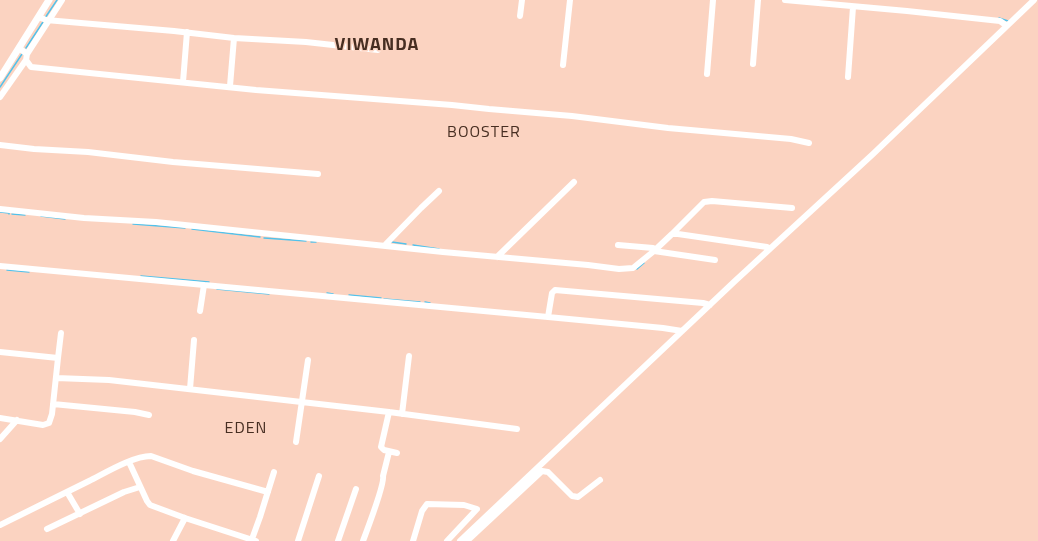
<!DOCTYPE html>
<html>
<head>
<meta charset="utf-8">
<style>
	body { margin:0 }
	canvas { display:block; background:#fbd3c1 }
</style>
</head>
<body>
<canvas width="1038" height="541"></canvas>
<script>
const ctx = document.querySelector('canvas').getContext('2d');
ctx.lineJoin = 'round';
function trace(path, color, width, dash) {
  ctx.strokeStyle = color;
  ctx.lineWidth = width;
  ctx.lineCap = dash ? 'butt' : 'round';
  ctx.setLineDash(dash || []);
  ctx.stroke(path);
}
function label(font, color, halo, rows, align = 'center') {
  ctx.font = font + ' "Titillium Web",sans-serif';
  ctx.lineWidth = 3;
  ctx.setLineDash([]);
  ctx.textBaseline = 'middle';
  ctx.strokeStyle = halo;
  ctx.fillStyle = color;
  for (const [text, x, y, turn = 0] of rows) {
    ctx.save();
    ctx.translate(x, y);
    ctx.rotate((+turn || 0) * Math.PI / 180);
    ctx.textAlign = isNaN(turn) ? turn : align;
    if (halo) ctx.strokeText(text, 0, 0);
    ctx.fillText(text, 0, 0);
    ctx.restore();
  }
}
trace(new Path2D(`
	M45,18l12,-18
	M999,18l9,3
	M26,48l17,-26
	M0,87l22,-33
	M0,212l9,1v1
	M12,214l13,1
	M41,216l24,3
	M133,224l52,4
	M192,229l68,8
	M264,238l42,3
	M311,242h5
	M392,242l14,2
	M413,245l26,4
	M637,269l7,-6
	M7,270l22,2
	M141,276l68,6
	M217,289l52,5
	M327,293l6,1
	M349,295l32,3
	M384,299l36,3
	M425,302l5,1`), '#52c2eb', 1.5);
trace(new Path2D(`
	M785,0l122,11 93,10 7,5
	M520,16l2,-16
	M39,17l7,3 128,11 60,7 72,4 72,8
	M19,48l8,6 -1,6 5,7 225,23 196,15 37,4 83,7 96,12 123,11 18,4
	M27,54l35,-54
	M753,64l5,-64
	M563,65l7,-65
	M707,74l6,-74
	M848,77l5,-70
	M183,82l4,-50
	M230,86l4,-48
	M0,97l26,-37
	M0,145l34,4 54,3 85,10 145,12
	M0,209l84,9 72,4 287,30 145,13 31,4 14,-1 21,-17 18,-17h6l89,13
	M672,234l32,-32 8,-1 80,7
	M385,245l36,-37 18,-17
	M618,245l35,3 1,3 61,9
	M497,257l77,-75
	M0,266l548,51 115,11 19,3
	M200,311l4,-26
	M548,317l4,-24 3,-3 148,13 7,2
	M0,352l58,6 -6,56 -3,9 -6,2 -43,-7
	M58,358l3,-25
	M56,378l53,2 280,32 128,17
	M190,389l4,-49
	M53,404l82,8 14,3
	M389,412l-8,35 3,3 13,3
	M402,414l7,-58
	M0,439l17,-19
	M296,442l12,-82
	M129,462l18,39 3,4 35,13 71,23
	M67,492l13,22
	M0,525c30,-15 59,-29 89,-44 16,-8 44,-25 62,-25l42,15 75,21
	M47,529l77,-37 16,-5
	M252,539l8,-22 14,-45
	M173,541l12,-23
	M298,541l21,-65
	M338,541l18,-52
	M363,541c4,-11 22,-57 20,-65l6,-24
	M413,541l9,-30 5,-7 37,1 13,4 -30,32
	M460,541l275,-260 138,-127 161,-154
	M467,541l75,-70 6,1 24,24 6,1 22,-17`), '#fff', 6);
trace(new Path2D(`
	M0,78l49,-78`), '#fff', 7);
ctx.letterSpacing = '1px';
label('16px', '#472e22', '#fbd3c1', [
	["BOOSTER",484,133],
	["EDEN",246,429]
]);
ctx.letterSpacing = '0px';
ctx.letterSpacing = '1px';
label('bold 18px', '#472e22', '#fbd3c1', [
	["VIWANDA",377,46]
]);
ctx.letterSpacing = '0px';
</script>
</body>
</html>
